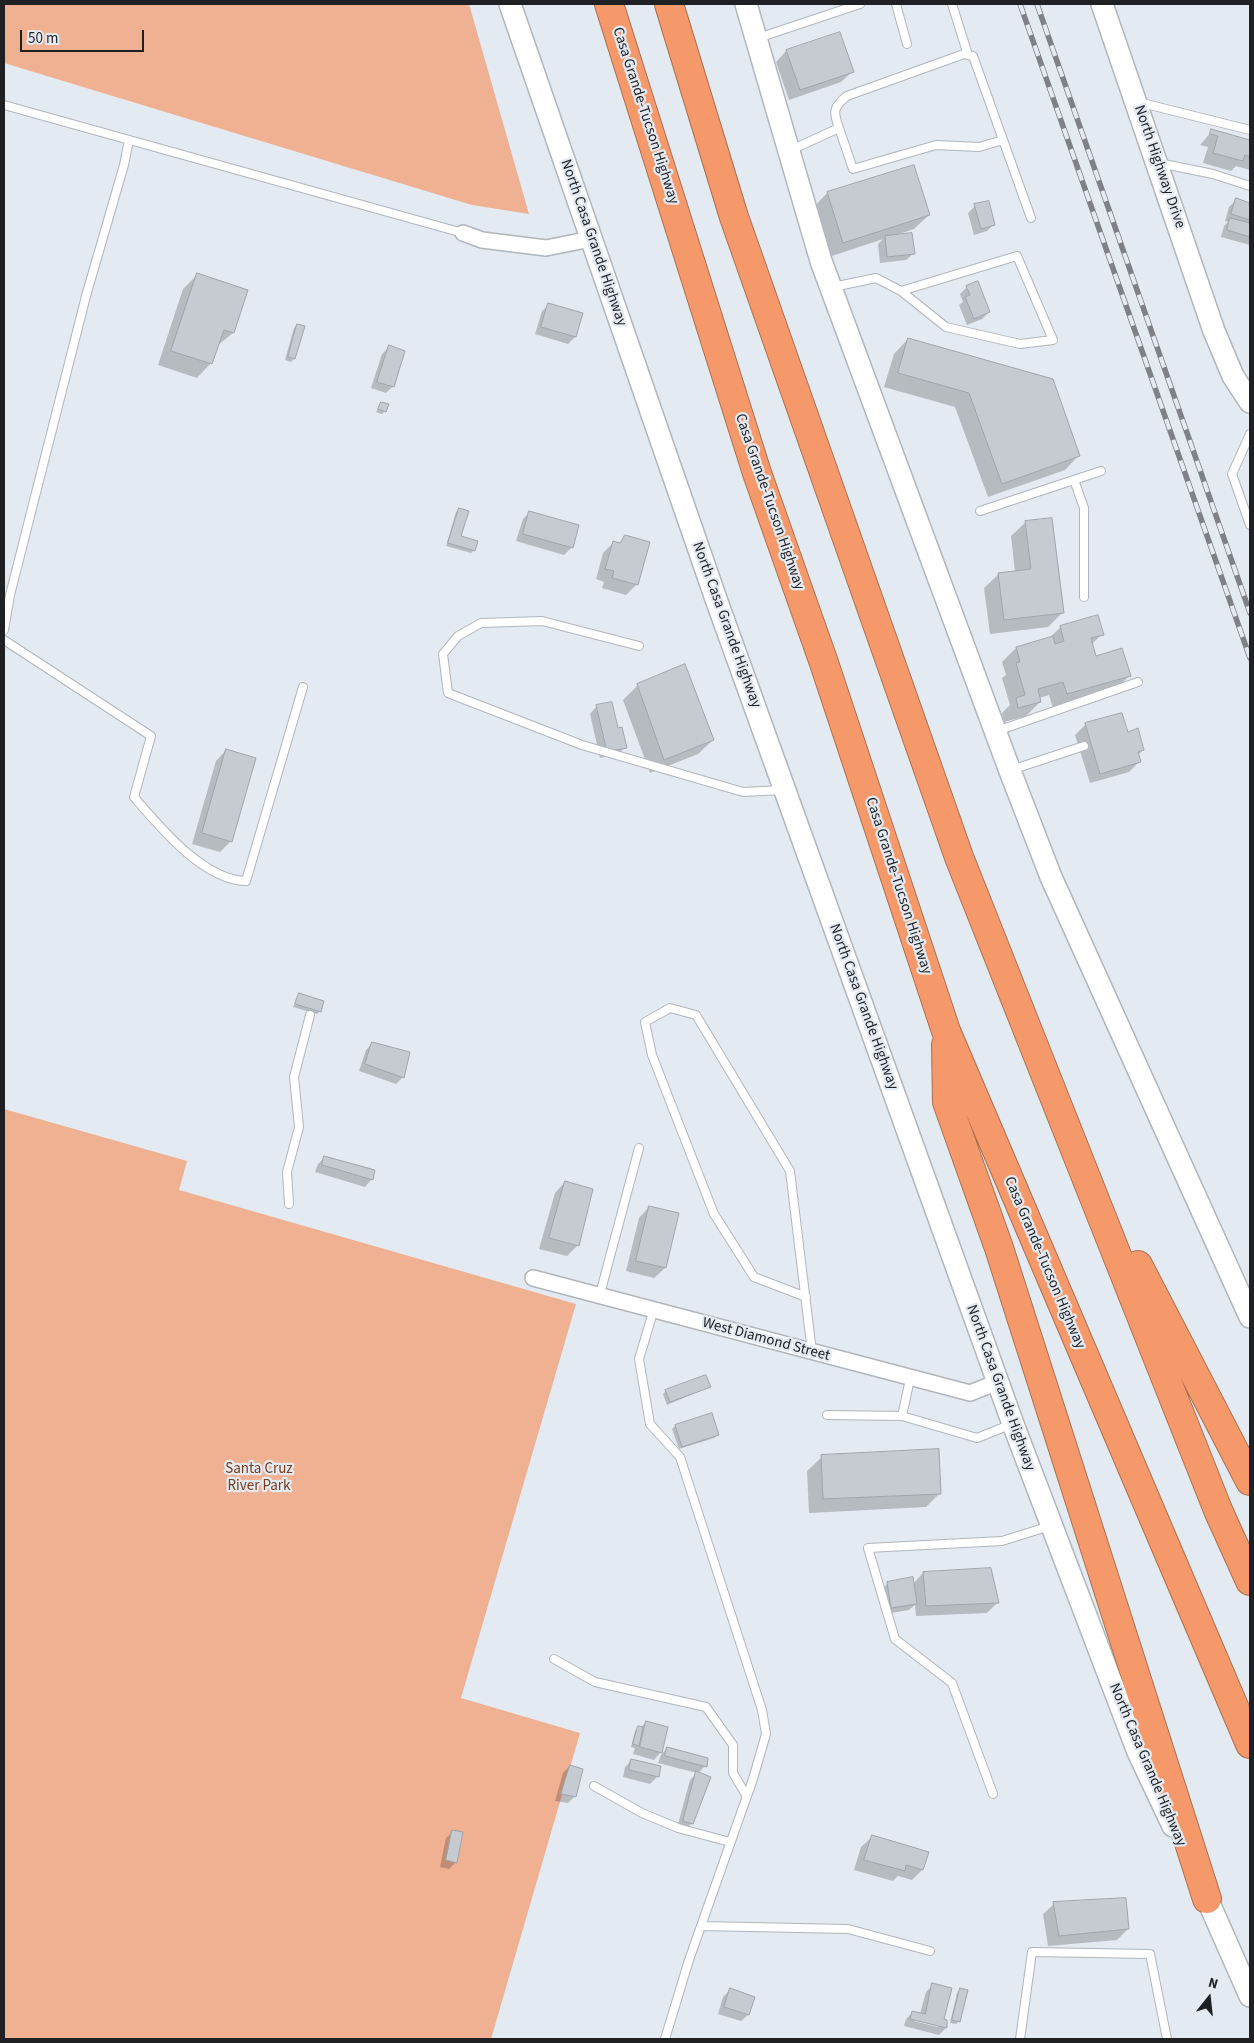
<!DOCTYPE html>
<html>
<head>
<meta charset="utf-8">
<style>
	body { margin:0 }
	#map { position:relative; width:1254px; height:2043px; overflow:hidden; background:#e4eaf1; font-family:"Source Sans 3",sans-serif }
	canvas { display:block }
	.frame { position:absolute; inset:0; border:5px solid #1e2023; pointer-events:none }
	.north { position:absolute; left:1184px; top:1973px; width:50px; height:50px; -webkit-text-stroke:4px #e4eaf1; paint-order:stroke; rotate:16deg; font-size:14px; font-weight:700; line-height:20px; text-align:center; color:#1e2023 }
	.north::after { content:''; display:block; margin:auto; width:18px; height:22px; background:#1e2023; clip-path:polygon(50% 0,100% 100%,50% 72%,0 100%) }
	.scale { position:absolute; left:20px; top:30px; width:124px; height:22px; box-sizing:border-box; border:2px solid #1e2023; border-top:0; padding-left:6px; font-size:15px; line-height:18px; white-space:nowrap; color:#1e2023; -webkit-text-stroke:4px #e4eaf1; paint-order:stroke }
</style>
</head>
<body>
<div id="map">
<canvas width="1254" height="2043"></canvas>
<div class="frame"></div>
<div class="north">N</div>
<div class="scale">50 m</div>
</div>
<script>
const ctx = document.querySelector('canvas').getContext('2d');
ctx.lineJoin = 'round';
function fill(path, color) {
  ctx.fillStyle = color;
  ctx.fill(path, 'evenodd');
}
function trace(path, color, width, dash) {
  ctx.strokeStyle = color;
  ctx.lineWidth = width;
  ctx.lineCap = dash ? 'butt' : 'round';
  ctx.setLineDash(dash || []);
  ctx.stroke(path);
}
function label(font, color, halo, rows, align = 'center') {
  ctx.font = font + ' "Source Sans 3",sans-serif';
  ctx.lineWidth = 4.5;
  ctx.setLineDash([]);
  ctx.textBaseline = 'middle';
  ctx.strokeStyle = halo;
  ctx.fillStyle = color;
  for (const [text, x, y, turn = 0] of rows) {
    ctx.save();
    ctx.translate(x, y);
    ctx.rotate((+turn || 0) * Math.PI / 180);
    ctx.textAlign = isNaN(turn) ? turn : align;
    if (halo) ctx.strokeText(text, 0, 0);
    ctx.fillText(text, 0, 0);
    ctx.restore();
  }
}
fill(new Path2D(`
	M4,4h465l60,210 -57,-9 -468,-142z
	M4,1109l183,52 -8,29 397,114 -115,394 119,35 -89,306h-487z`), '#f0b092');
fill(new Path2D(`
	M786,51l66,21 -11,10 -52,18 -13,-38z
	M1212,131l38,10v29l-14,-4 -5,5 -28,-8 5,-16 -8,-2z
	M913,166l16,49 -15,14 -15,5 14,20 -7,6 -26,3 -2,-19 5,-5 -54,18 -16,-49 14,-15z
	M1236,200l14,4v41l-29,-8 3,-11 4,-4 -3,-1 4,-14z
	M975,206l19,18 -7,7 -13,4 -6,-22z
	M197,275l49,16 -13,42 -16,13 -6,17 -14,15 -39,-13 25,-76z
	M967,287l22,25 -7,7 -15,6 -8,-20 4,-3 -3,-8z
	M549,305l32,9 -6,23 -7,7 -33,-10 7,-23z
	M297,325l-3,33 -3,4 -6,-2 9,-32z
	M908,339l171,116 -14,15 -77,27 -33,-90 -71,-20 10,-33z
	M389,347l4,39 -7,7 -15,-5 11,-34z
	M381,403l4,8 -3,3 -6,-2z
	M459,509v28l15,13 -3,3 -25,-7 10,-34z
	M529,513l49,13 -7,22 -7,7 -48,-14 7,-22z
	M1026,522l36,91 -14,14 -58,7 -6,-46 15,-14 16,-2 -4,-36z
	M626,536l11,48 -11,11 -24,-7 2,-6 -8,-3 7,-26 11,-11 4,2z
	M1061,627l41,7 -11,11 4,12 34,19 -14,14 -62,18 -4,-13 -10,3 1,4 -14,14 -22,6 -2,-9 8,-8 -8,-27 4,-3 -4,-13 14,-14 33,-10z
	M685,666l28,74 -15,14 -48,19 -27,-73 14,-14z
	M596,707l21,22 8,18 -7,7 -18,4 -10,-44z
	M1086,724l41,9 16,17 -5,5 1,7 -10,10 -39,11 -15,-48z
	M226,750l5,91 -11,11 -28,-8 24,-83z
	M299,995l21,16 -3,3 -24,-7z
	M373,1043l35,10 -6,25 -6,6 -37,-13 7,-21z
	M325,1157l49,14 -3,9 -6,7 -50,-15 3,-8z
	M565,1182l13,63 -11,11 -28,-7 16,-56z
	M649,1207l29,7 -13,54 -11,10 -28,-7 13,-53z
	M709,1387l-42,18 -4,-11 3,-3z
	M675,1426l43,9 -4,3 -35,11 -7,-20z
	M822,1457l118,36 -14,14 -117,6 -2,-42z
	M923,1573l75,29 -11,11 -71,3 -1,-11 -6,5 -24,4 -4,-24 7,-7 25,1z
	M646,1723l20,5 -6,25 -6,7 -21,-6 2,-6 -4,-1 4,-16z
	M667,1748l38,18 -7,7 -6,50 -7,7 -8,-2 13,-48 7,-7 -39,-10 3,-8z
	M632,1760l28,7 -3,10 -7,7 -27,-7 2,-10z
	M570,1766l5,30 -7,7 -13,-2 8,-28z
	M453,1831l3,31 -7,7 -9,-2 6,-29z
	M872,1837l50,33 -10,10 -14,-4 -5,5 -39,-11 7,-23z
	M1054,1904l74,25 -11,11 -69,6 -5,-32z
	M933,1985l10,34 3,2v7l-7,7 -35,-9 2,-7 7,-7 7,2 6,-22zM915,2019l23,6v2l-24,-6z
	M730,1990l18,25 -7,6 -23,-7 5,-17z
	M960,1990l-1,31 -3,3 -6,-1 7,-30z`), '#0003');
const building = new Path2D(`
	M840,32l14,40 -54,18 -14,-40z
	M1211,129l39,11v17l-5,-2 -2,6 -30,-8 5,-17 -8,-2z
	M914,165l16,50 -87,28 -16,-51z
	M1236,198l14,5v17l-19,-6z
	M989,201l6,24 -14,4 -7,-25z
	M1230,218l20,5v14l-23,-7z
	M912,233l3,21 -28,3 -2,-21z
	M197,273l51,17 -14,43 -10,-3 -12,34 -41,-13z
	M978,281l12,31 -16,7 -9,-22 5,-2 -4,-9z
	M548,303l35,10 -7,24 -35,-10z
	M297,324l8,2 -10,33 -7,-2z
	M908,338l145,41 27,77 -78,28 -33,-91 -71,-20z
	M389,345l16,6 -11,36 -17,-5z
	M381,402l8,2 -3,8 -8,-3z
	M459,508l10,3 -8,25 17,5 -3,10 -27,-8z
	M529,511l50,14 -6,23 -50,-14z
	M1052,518l12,95 -60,7 -6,-47 33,-4 -6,-48z
	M625,535l25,7 -12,43 -26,-7 2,-7 -9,-2 8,-28 7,2z
	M1098,615l6,20 -13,3 5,18 26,-8 9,28 -64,18 -4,-12 -25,7 3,13 -23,6 -2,-10 9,-3 -9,-32 4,-1 -4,-15 37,-11 2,8 9,-3 -4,-15z
	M685,664l29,76 -50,20 -27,-76z
	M612,702l6,26 4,-1 5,21 -20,4 -11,-47z
	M1122,713l6,19 10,-4 6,22 -6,2 3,10 -41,12 -15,-51z
	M226,749l30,9 -24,84 -30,-9z
	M299,993l25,8 -3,11 -26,-8z
	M372,1042l38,10 -6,26 -39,-14z
	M324,1156l51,14 -2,10 -51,-15z
	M565,1181l28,8 -14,57 -30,-8z
	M649,1206l30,7 -13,55 -30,-7z
	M706,1375l5,12 -41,15 -5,-12z
	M712,1413l7,22 -37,12 -7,-22z
	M939,1449l2,45 -118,5 -2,-44z
	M991,1568l8,35 -73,3 -3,-34z
	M913,1577l4,27 -26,4 -4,-26z
	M646,1721l22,6 -6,26 -22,-6z
	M638,1726l5,1 -4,19 -6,-2z
	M667,1747l41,11 -1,9 -42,-11z
	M631,1759l30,7 -2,11 -30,-7z
	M570,1765l13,4 -7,28 -15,-3z
	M696,1771l15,6 -18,47 -10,-3z
	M452,1830l11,2 -6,31 -11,-3z
	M872,1835l57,17 -6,18 -17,-5 -1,6 -41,-11z
	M1126,1898l3,31 -70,7 -6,-34z
	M932,1983l20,5 -8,31 3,1v8l-37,-9 2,-8 13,3z
	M730,1988l25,9 -6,18 -25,-8z
	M960,1988l8,2 -8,32 -8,-2z`);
fill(building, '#c5cbd1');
trace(building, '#9fa5ab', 1);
const lane = new Path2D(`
	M896,4l11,40
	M952,4l16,51
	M758,38l102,-34
	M1138,102l112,28
	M4,105l459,128
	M839,128l14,41 83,-24 43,2 24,-7
	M791,150l48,-22c-6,-16 -6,-21 8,-32l117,-42 9,2 58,162
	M1159,163l54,11 37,12
	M833,287l43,-9 25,13 45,36 74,17 33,-4 -36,-84 -116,35
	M1250,434l-18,40 18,51
	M1074,480l10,28v89
	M980,511l121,-40
	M4,630l6,-35 76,-299 38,-131 5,-25
	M4,640l147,96 -17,61c26,30 69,83 112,84l57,-194
	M639,646l-97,-25 -61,2 -23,13 -15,18 5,39 134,52 161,47 40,-2
	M997,731l141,-49
	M1011,770l73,-24
	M289,1204l-2,-32 12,-45 -5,-50 16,-62
	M600,1294l39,-146
	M806,1297l-52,-20 -40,-63 -62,-159 -7,-33 25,-14 26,7 94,156 22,181
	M654,1309l-15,50 11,65 30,33 82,253 4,24 -13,45 -64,181 -24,79
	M827,1415l75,1 75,22 35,-14
	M902,1416l8,-37
	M554,1659l41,23 111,25 27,38v28l13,22
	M594,1786l48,27 36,15 52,14
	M993,1794l-41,-111 -57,-44 -27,-91 134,-7 48,-15
	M701,1926l147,3 82,22
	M1020,2039l12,-87 118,2 17,85`);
const street = new Path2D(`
	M463,233l19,7 64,8 45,-9
	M533,1278l437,115 28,-11`);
const secondary = new Path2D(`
	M510,4l206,595 297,825 125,328 35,74
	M746,4l75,257 189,510 41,106 199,440
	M1102,4l112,327 19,45 17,26
	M1201,1885l49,111`);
const highway = new Path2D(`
	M609,4l148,469 67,190 122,368 304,713
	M669,4l65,213 225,640 259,653 32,71
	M946,1045l1,57 52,146 208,651
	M1138,1265l112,216`);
trace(lane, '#b0b6bc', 10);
trace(street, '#b0b6bc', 18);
trace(secondary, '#b0b6bc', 24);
trace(highway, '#aa6f51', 30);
trace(lane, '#fff', 8);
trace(street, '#fff', 15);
trace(secondary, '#fff', 21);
trace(highway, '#f6996a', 28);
const rail = new Path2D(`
	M1020,4l230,654
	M1037,4l213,609`);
trace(rail, '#7e8287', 5.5);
trace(rail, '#e4eaf1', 4, [11]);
label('15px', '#1e2023', '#e4eaf1', [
	["Casa Grande-Tucson Highway",645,116,72],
	["North Highway Drive",1159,167,71],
	["North Casa Grande Highway",593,243,71],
	["Casa Grande-Tucson Highway",769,502,71],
	["North Casa Grande Highway",726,625,70],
	["Casa Grande-Tucson Highway",898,886,72],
	["North Casa Grande Highway",863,1007,70],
	["Casa Grande-Tucson Highway",1044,1263,67],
	["West Diamond Street",766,1340,15],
	["North Casa Grande Highway",1000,1388,70],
	["North Casa Grande Highway",1147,1765,67]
]);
label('15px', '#773b1b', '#e4eaf1', [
	["Santa Cruz",259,1470],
	["River Park",259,1487]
]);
</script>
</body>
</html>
